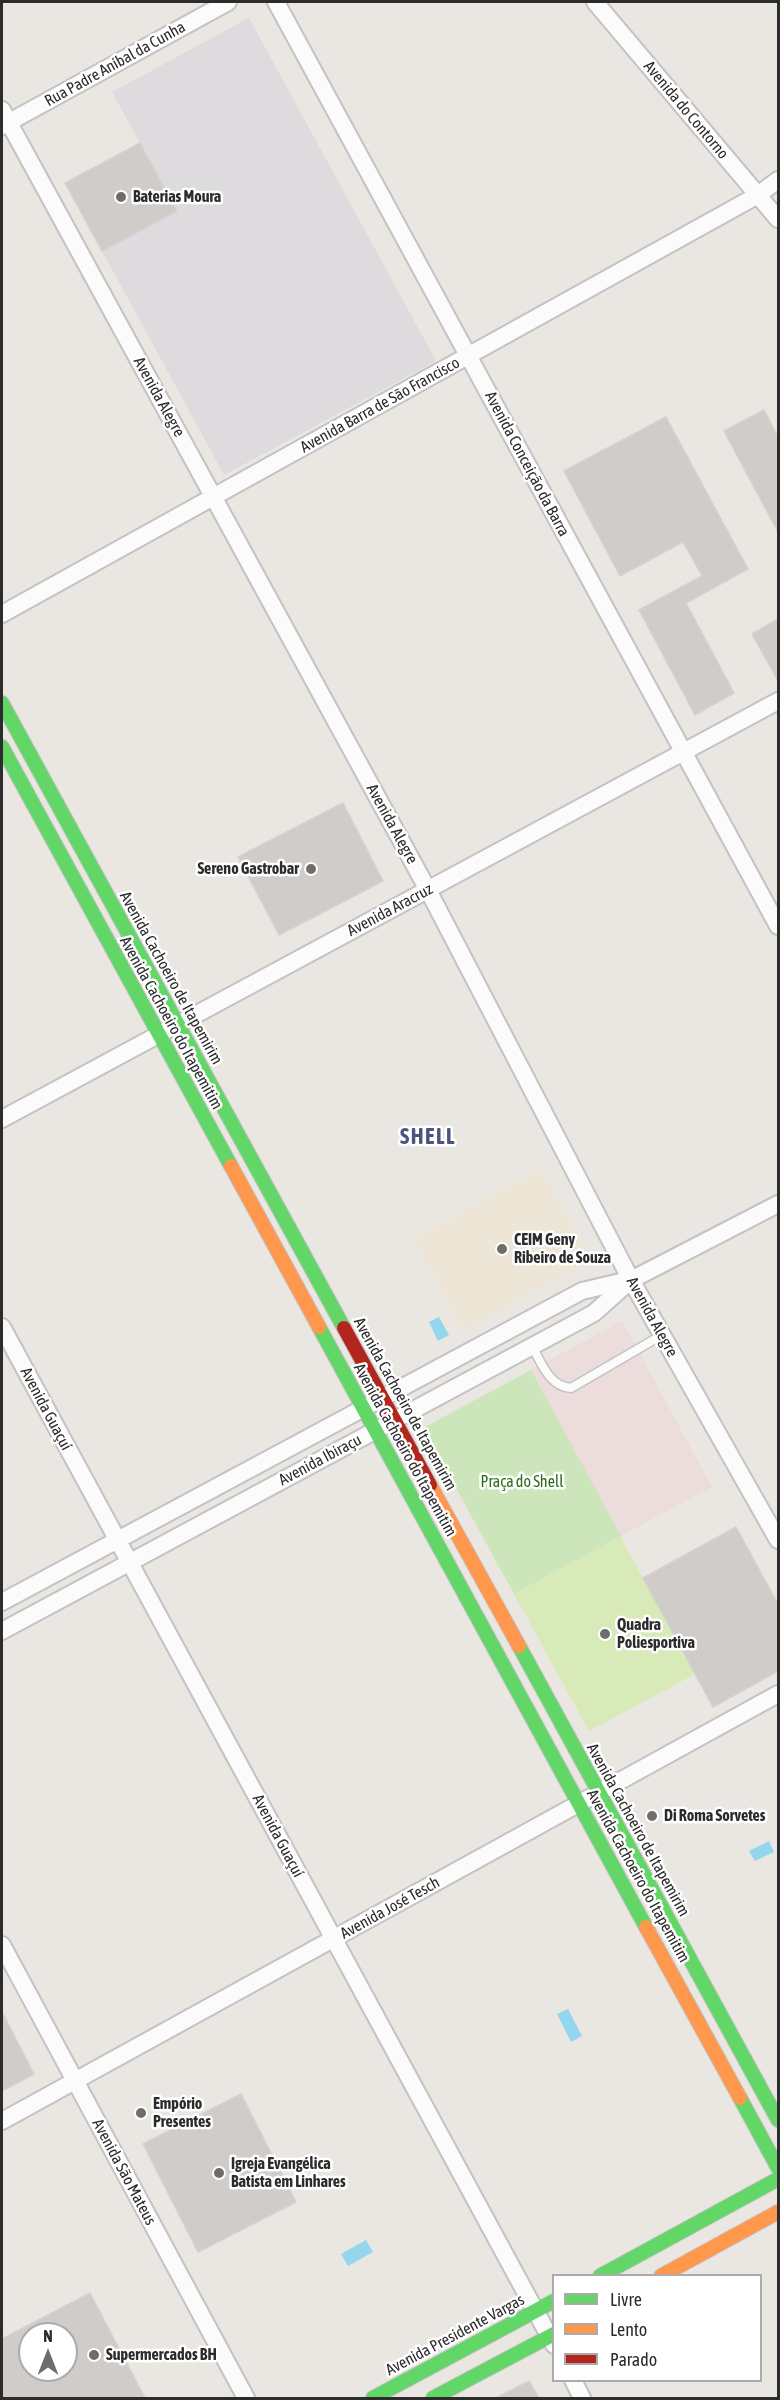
<!DOCTYPE html>
<html>
<head>
<meta charset="utf-8">
<style>
	body { margin:0 }
	#map { position:relative; width:780px; height:2400px; overflow:hidden; background:#eae6e2; font-family:"Asap Condensed",sans-serif }
	canvas { display:block }
	.frame { position:absolute; inset:0; border:3px solid #2c2c2c; pointer-events:none }
	.legend { position:absolute; left:552px; top:2274px; width:210px; height:108px; box-sizing:border-box; background:#fff; border:2px solid #ababab; margin:0; padding:8px 10px; list-style:none; font-size:18px; color:#2c2c2c }
	.legend li { display:flex; align-items:center; gap:12px; height:30px }
	.legend b { width:30px; border:2px solid #ababab }
	.north { position:absolute; left:18px; top:2322px; width:60px; height:60px; box-sizing:border-box; background:#fff; border:2px solid #ababab; border-radius:50%; rotate:0deg; font-size:16px; font-weight:700; line-height:24px; text-align:center; color:#2c2c2c }
	.north::after { content:''; display:block; margin:auto; width:21px; height:27px; background:#6e6d6c; clip-path:polygon(50% 0,100% 100%,50% 72%,0 100%) }
</style>
</head>
<body>
<div id="map">
<canvas width="780" height="2400"></canvas>
<div class="frame"></div>
<ul class="legend">
<li><b style="height:8px;background:#63d668"></b>Livre</li>
<li><b style="height:8px;background:#ff974d"></b>Lento</li>
<li><b style="height:8px;background:#b3261e"></b>Parado</li>
</ul>
<div class="north">N</div>
</div>
<script>
const ctx = document.querySelector('canvas').getContext('2d');
ctx.lineJoin = 'round';
function fill(path, color) {
  ctx.fillStyle = color;
  ctx.fill(path, 'evenodd');
}
function trace(path, color, width, dash) {
  ctx.strokeStyle = color;
  ctx.lineWidth = width;
  ctx.lineCap = dash ? 'butt' : 'round';
  ctx.setLineDash(dash || []);
  ctx.stroke(path);
}
function label(font, color, halo, rows, align = 'center') {
  ctx.font = font + ' "Asap Condensed",sans-serif';
  ctx.lineWidth = 5;
  ctx.setLineDash([]);
  ctx.textBaseline = 'middle';
  ctx.strokeStyle = halo;
  ctx.fillStyle = color;
  for (const [text, x, y, turn = 0] of rows) {
    ctx.save();
    ctx.translate(x, y);
    ctx.rotate((+turn || 0) * Math.PI / 180);
    ctx.textAlign = isNaN(turn) ? turn : align;
    if (halo) ctx.strokeText(text, 0, 0);
    ctx.fillText(text, 0, 0);
    ctx.restore();
  }
}
fill(new Path2D(`
	M249,18l187,343 -212,114 -122,-224 75,-41 -65,-118z`), '#dddbdd');
fill(new Path2D(`
	M540,1169l51,90 -127,71 -51,-91z`), '#ede5d6');
fill(new Path2D(`
	M622,1321l90,166 -92,49 -89,-166z`), '#ecdcdb');
fill(new Path2D(`
	M531,1370l90,166 -107,58 -91,-166z`), '#cce5ba');
fill(new Path2D(`
	M620,1536l75,138 -106,57 -75,-137z`), '#d7eab7');
fill(new Path2D(`
	M439,1317l10,18 -11,6 -9,-19z
	M769,1841l5,11 -19,9 -6,-10z
	M568,2009l14,27 -11,6 -14,-28z
	M366,2240l7,12 -25,14 -7,-12z`), '#93d6ed');
const building = new Path2D(`
	M140,143l37,68 -75,40 -37,-68z
	M764,410l14,27v95l-54,-101z
	M666,417l82,152 -62,34 48,90 -39,22 -56,-105 63,-34 -19,-34 -63,34 -56,-105z
	M778,619v62l-26,-47z
	M343,803l40,78 -104,54 -41,-78z
	M736,1527l42,77v67l-65,36 -70,-129z
	M2,2012l32,62 -32,17z
	M241,2094l55,108 -98,50 -55,-108z
	M90,2293l55,105h-143v-59zM30,2334h36v36h-36z
	M529,2381l10,17h-43z`);
fill(building, '#cfccc9');
trace(building, '#d5d2ce', 1.5);
const lane = new Path2D(`
	M532,1346c10,18 17,40 39,42l91,-53`);
const street = new Path2D(`
	M276,2l502,924
	M595,2l183,217
	M2,110l426,780 203,390 147,260
	M2,126l226,-124
	M2,614l756,-419 20,-15
	M2,1119l776,-418
	M2,1327l552,1018
	M2,1602l580,-311 47,-11
	M2,1631l592,-318 37,-33 147,-76
	M2,1945l244,453
	M2,2121l776,-427
	M573,2380l9,18`);
const fast = new Path2D(`
	M2,703l342,625
	M2,747l229,419
	M319,1327l327,600
	M519,1646l259,474
	M740,2098l38,70
	M600,2276l178,-97
	M373,2398l181,-97
	M433,2398l121,-64`);
const slow = new Path2D(`
	M231,1166l88,161
	M430,1485l89,161
	M646,1927l94,171
	M661,2276l117,-64`);
const jam = new Path2D(`
	M344,1328l86,157`);
trace(lane, '#c4c2c3', 11);
trace(street, '#c4c2c3', 20);
trace(fast, '#c4c2c3', 16);
trace(slow, '#c4c2c3', 16);
trace(jam, '#c4c2c3', 16);
trace(lane, '#fcfbfb', 8);
trace(street, '#fcfbfb', 16);
trace(fast, '#63d668', 14);
trace(slow, '#ff974d', 14);
trace(jam, '#b3261e', 14);
for (const [x, y, r, color] of [
	[121,197,6,"#6e6d6c"],
	[311,869,6,"#6e6d6c"],
	[502,1249,6,"#6e6d6c"],
	[605,1634,6,"#6e6d6c"],
	[652,1816,6,"#6e6d6c"],
	[141,2113,6,"#6e6d6c"],
	[219,2173,6,"#6e6d6c"],
	[94,2355,6,"#6e6d6c"]
]) {
  const dot = new Path2D();
  dot.arc(x, y, r, 0, 2 * Math.PI);
  ctx.fillStyle = color;
  ctx.fill(dot);
  trace(dot, '#fff', 2);
}
label('16px', '#2c2c2c', '#fff', [
	["Rua Padre Aníbal da Cunha",115,64,-29],
	["Avenida do Contorno",686,110,50],
	["Avenida Alegre",159,397,61],
	["Avenida Barra de São Francisco",380,405,-29],
	["Avenida Conceição da Barra",527,464,62],
	["Avenida Alegre",392,824,61],
	["Avenida Aracruz",390,910,-28],
	["Avenida Cachoeiro de Itapemirim",171,978,61],
	["Avenida Cachoeiro do Itapemitim",171,1023,61],
	["Avenida Alegre",652,1317,61],
	["Avenida Cachoeiro de Itapemirim",405,1404,61],
	["Avenida Guaçuí",46,1409,62],
	["Avenida Cachoeiro do Itapemitim",405,1450,61],
	["Avenida Ibiraçu",320,1460,-28],
	["Avenida Cachoeiro de Itapemirim",638,1830,61],
	["Avenida Guaçuí",278,1836,62],
	["Avenida Cachoeiro do Itapemitim",638,1876,61],
	["Avenida José Tesch",390,1908,-29],
	["Avenida São Mateus",124,2172,62],
	["Avenida Presidente Vargas",455,2335,-28]
]);
label('bold 16px', '#2c2c2c', '#fff', [
	["Baterias Moura",133,197],
	["Sereno Gastrobar",299,869,"right"],
	["CEIM Geny",514,1240],
	["Ribeiro de Souza",514,1258],
	["Quadra",617,1625],
	["Poliesportiva",617,1643],
	["Di Roma Sorvetes",664,1816],
	["Empório",153,2104],
	["Presentes",153,2122],
	["Igreja Evangélica",231,2164],
	["Batista em Linhares",231,2182],
	["Supermercados BH",106,2355]
], 'left');
label('16px', '#2a6c18', '#fff', [
	["Praça do Shell",522,1482]
]);
ctx.letterSpacing = '1.5px';
label('bold 22px', '#4a547e', '#fff', [
	["SHELL",428,1137]
]);
ctx.letterSpacing = '0px';
</script>
</body>
</html>
